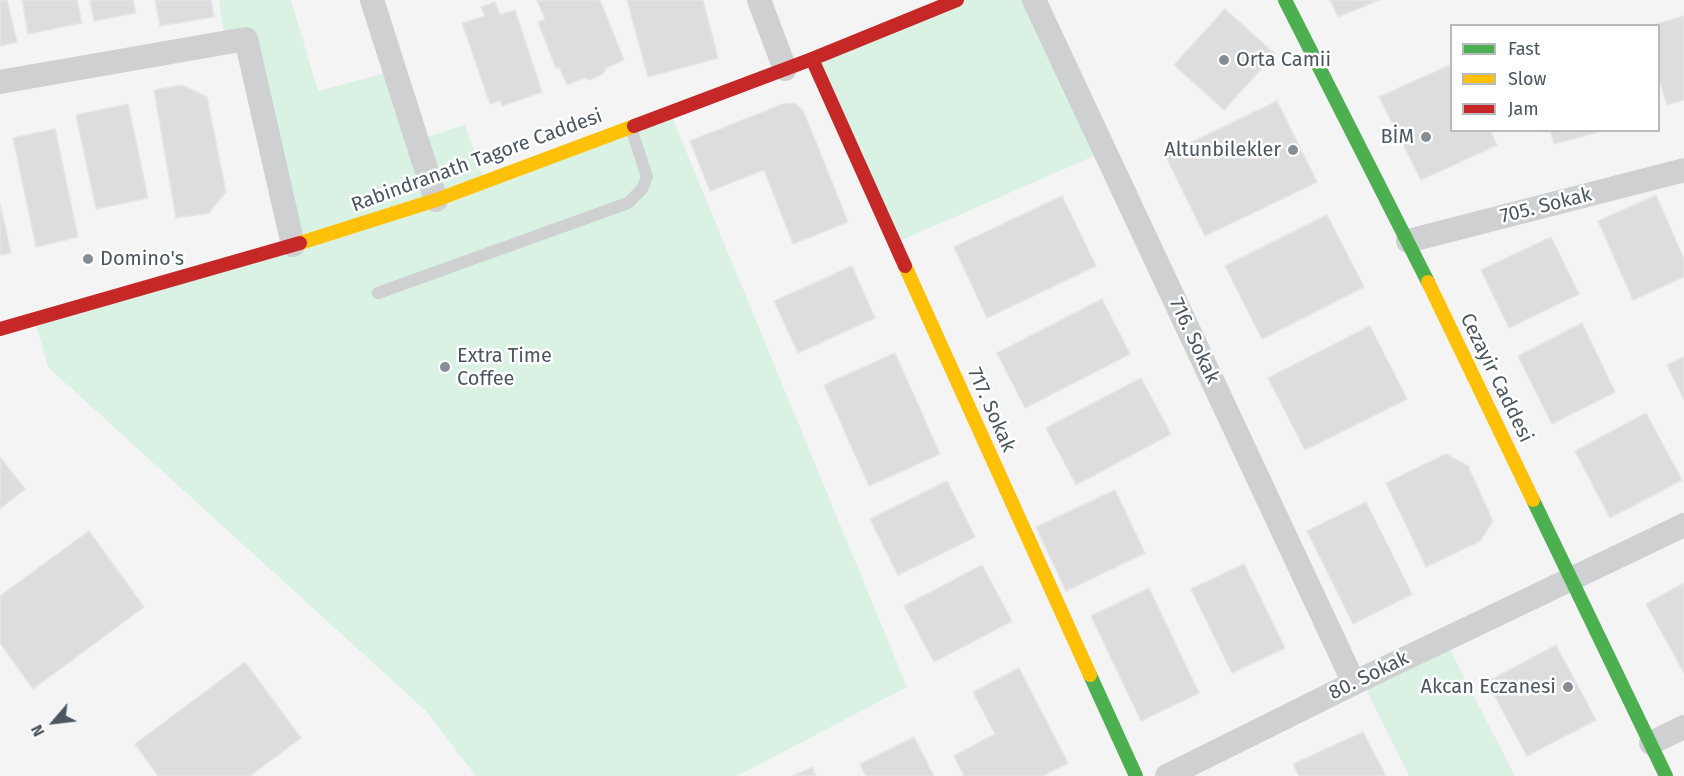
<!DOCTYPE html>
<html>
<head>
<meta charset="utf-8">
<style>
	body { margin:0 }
	#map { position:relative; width:1684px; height:776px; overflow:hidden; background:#f4f4f4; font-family:"Fira Sans",sans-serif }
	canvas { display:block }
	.legend { position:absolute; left:1450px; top:24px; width:210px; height:108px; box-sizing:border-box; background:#fff; border:2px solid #b7bbc0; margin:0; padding:8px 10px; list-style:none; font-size:18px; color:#4a5661 }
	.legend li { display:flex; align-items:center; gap:12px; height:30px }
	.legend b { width:30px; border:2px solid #b7bbc0 }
	.north { position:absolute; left:24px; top:692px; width:60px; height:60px; -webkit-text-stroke:4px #fff; paint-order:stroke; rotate:242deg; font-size:16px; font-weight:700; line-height:24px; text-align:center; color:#4a5661 }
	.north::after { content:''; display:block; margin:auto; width:21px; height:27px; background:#4a5661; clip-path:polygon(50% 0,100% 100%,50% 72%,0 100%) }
</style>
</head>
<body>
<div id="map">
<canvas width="1684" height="776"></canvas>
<ul class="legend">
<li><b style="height:8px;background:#4caf50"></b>Fast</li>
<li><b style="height:8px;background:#ffc107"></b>Slow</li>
<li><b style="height:8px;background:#c62828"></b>Jam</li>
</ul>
<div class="north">N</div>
</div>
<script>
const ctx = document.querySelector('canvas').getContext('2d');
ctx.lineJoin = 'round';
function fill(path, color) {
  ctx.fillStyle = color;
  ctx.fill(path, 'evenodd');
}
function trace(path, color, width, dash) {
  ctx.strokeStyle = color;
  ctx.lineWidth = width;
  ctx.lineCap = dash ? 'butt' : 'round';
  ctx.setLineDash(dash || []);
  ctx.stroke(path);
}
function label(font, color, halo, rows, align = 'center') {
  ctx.font = font + ' "Fira Sans",sans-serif';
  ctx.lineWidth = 5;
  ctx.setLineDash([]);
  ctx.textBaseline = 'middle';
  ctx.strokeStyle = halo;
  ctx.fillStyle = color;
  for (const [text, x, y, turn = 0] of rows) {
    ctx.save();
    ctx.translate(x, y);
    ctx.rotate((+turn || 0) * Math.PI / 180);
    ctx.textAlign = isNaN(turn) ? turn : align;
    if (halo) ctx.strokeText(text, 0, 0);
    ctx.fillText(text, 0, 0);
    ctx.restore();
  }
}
fill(new Path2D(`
	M219,0h72l27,91 76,-20 23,69 48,-15 20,57 185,-70 237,575 -170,89h-261l-50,-65 -378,-344 -13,-46 258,-76 -47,-206 -21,3z
	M956,0h78l71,151 -210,92 -83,-185z
	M1445,640l70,136h-106l-48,-97z`), '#d9f2e3');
const building = new Path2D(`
	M0,0h7l10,42 -17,4z
	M22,0h55l5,23 -54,11z
	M90,0h43l3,13 -42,8z
	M155,0h56l3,17 -54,9z
	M537,0h63l24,60 -18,8 -3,6 -13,6 -6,-2 -17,7 -8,-18 -3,1 -18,-46 7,-3z
	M627,0h76l15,58 -70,19z
	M1330,0h49l-41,17z
	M495,2l5,13 15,-5 27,82 -40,14 -2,-5 -10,3 -28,-81 23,-7 -4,-9z
	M1225,9l50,45 -51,56 -50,-45z
	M1684,16v84l-17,5 -9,-29v-50h-8z
	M1452,64v66h38l7,15 -76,35 -42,-83z
	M182,85l25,12 19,95 -17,21 -33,5 -22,-128z
	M1277,101l40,81 -112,54 -40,-81z
	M794,103l9,7 45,112 -55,22 -29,-74 -54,21 -20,-50 93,-37z
	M128,104l20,94 -52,11 -20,-94z
	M55,129l23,108 -42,10 -23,-109z
	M1550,130h56l-52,14z
	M1656,195l28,64v18l-51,23 -35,-79z
	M1062,196l34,70 -109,52 -33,-71z
	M0,204l11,49 -11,2z
	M1327,215l37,72 -102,52 -37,-73z
	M1551,237l28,57 -70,34 -28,-58z
	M852,266l23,52 -77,35 -24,-52z
	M1102,299l28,55 -105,54 -28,-55z
	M1582,323l33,69 -63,32 -34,-68z
	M1370,326l37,73 -102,51 -37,-72z
	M895,353l45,101 -71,32 -45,-101z
	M1684,357v43l-17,-35z
	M1141,378l30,56 -95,51 -30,-57z
	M1646,413l36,67 -72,38 -35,-67z
	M1446,454l22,12 25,55 -13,20 -54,26 -40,-84z
	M0,457l25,32 -25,20z
	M947,481l28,56 -77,38 -28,-56z
	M1115,490l30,63 -79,38 -30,-64z
	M1366,502l46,92 -59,30 -46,-93z
	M89,531l55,76 -111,82 -33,-46v-47z
	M1244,564l41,84 -53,25 -41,-84z
	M982,565l30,56 -78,41 -30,-56z
	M1684,583v90l-38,-69z
	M1149,588l50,105 -58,28 -50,-105z
	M1556,645l40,75 -69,36 -40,-74z
	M245,662l56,76 -51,38h-92l-23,-32z
	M1019,668l49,95 -25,13h-79l-10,-20 41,-22 -22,-42z
	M1363,732l23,44h-87l-6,-12z
	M914,737l20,39h-68l-6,-12z
	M812,767l4,9h-23z`);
fill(building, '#ddddde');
trace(building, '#e5e6e7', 1.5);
trace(new Path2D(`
	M378,293l250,-90 14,-14 5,-12 -16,-49`), '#ced0d2', 12);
trace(new Path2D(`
	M372,0l64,200
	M759,0l26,69
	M1034,0l320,683
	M0,82l246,-43 47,206
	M1408,241l276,-71
	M1651,743l33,-16
	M1167,776l187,-93 330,-158`), '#ced0d2', 24);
trace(new Path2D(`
	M1285,0l143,282
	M1533,500l133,276
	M1090,675l46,101`), '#4caf50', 14);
trace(new Path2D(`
	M300,243l136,-43 198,-74
	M905,266l185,409
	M1428,282l105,218`), '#ffc107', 14);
trace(new Path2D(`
	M812,59l93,207
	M634,126l178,-67 145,-59
	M0,329l300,-86`), '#c62828', 14);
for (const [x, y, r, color] of [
	[1224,60,6,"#868d94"],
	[1426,137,6,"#868d94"],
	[1293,150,6,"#868d94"],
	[88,259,6,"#868d94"],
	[445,367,6,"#868d94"],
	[1568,687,6,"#868d94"]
]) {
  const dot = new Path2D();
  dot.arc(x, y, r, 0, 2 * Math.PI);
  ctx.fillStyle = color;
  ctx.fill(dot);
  trace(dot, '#fff', 2);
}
label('20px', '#4a5661', '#fff', [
	["Orta Camii",1236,60],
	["BİM",1414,137,"right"],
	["Altunbilekler",1281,150,"right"],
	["Domino's",100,259],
	["Extra Time",457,356],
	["Coffee",457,379],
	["Akcan Eczanesi",1556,687,"right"]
], 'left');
label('20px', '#4a5661', '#fff', [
	["Rabindranath Tagore Caddesi",477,161,-20],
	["705. Sokak",1546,206,-14],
	["716. Sokak",1194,341,65],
	["Cezayir Caddesi",1496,378,64],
	["717. Sokak",991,410,66],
	["80. Sokak",1369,676,-26]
]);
</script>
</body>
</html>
